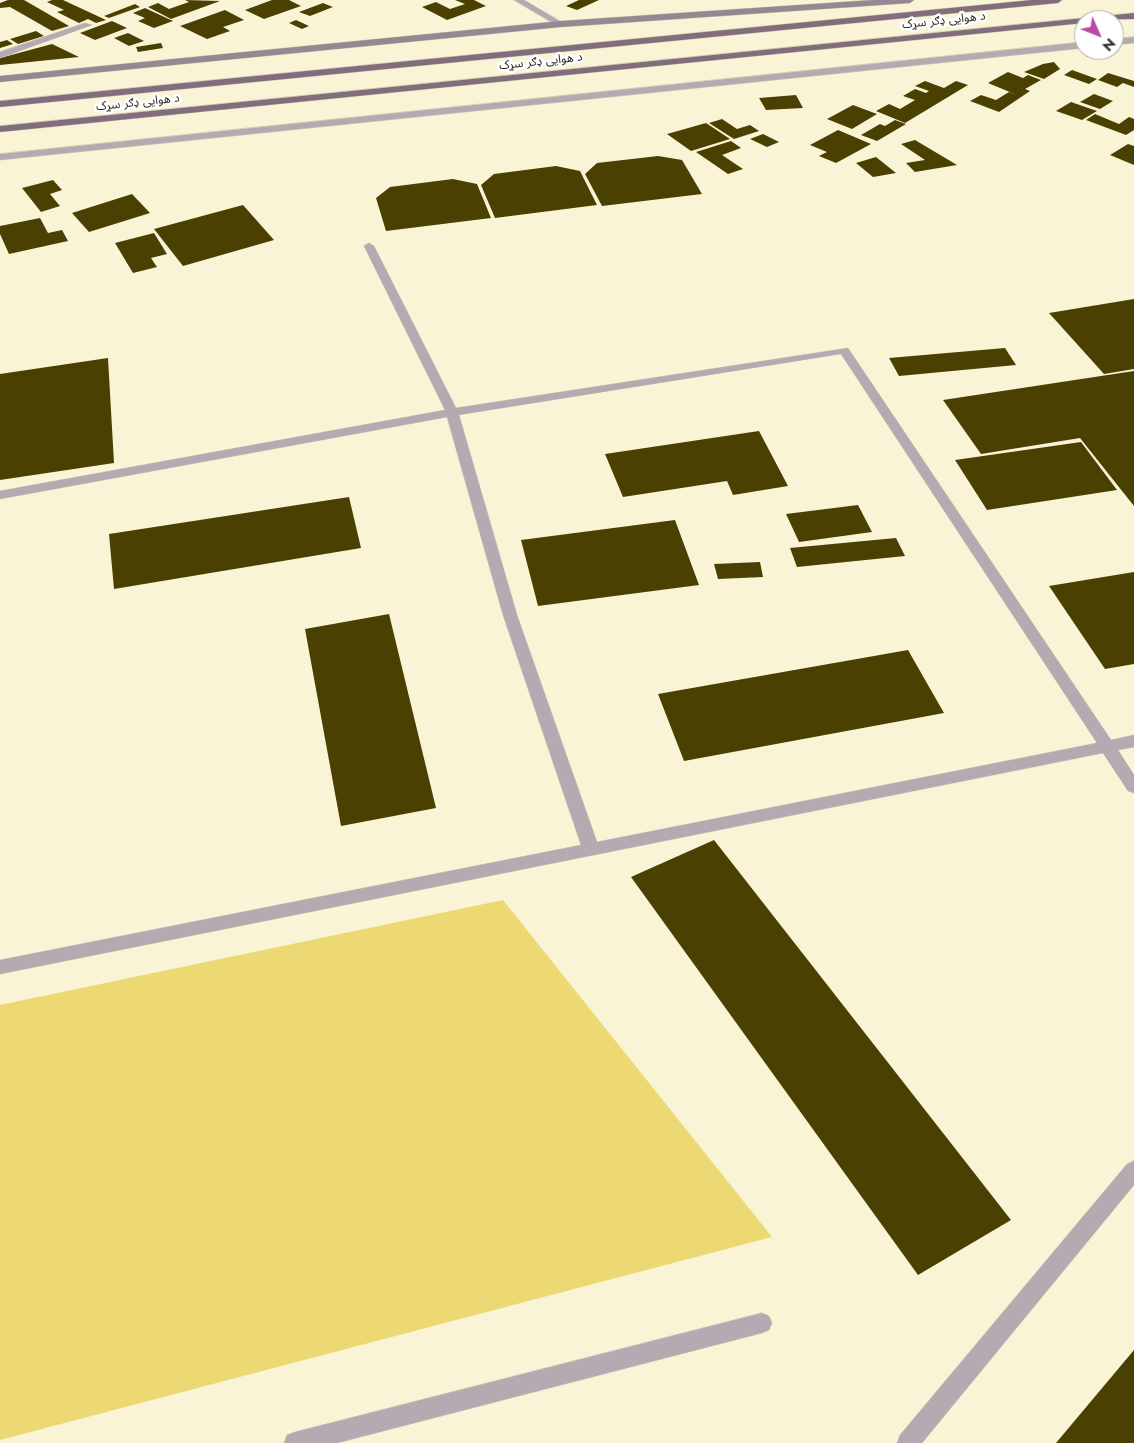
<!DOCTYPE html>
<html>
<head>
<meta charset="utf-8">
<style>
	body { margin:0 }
	#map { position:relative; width:1134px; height:1443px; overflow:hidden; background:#f9f4d6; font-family:Jost,sans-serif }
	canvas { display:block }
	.north { position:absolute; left:1074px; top:10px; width:50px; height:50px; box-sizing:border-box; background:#fff; border:1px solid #abaaa6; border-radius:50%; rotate:134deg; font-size:14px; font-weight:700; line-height:20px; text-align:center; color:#2e2b20 }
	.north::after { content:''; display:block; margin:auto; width:18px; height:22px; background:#b94aa8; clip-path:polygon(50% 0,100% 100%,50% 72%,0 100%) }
</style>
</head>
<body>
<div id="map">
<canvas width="1134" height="1443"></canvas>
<div class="north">N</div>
</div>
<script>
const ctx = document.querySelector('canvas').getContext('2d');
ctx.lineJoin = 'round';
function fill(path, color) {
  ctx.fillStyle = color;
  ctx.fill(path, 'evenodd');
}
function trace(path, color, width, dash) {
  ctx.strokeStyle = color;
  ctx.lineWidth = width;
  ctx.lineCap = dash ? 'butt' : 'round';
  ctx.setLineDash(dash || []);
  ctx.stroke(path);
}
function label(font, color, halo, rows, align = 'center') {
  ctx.font = font + ' Jost,"Noto Sans Arabic",sans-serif';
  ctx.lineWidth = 5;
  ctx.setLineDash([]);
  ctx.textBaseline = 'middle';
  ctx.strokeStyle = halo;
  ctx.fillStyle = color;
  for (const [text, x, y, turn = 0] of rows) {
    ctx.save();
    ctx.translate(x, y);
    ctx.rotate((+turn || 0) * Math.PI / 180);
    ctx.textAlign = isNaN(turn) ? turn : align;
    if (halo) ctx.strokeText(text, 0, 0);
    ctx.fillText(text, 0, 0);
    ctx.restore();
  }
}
fill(new Path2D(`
	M503,900l269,337 -772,203v-435z`), '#edd973');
fill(new Path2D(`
	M8,0h16l45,26 -17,5 -42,-24 -10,1v-5z
	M52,0h11l43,20 -10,3 -8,-4 -9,4 -22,-11 7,-2 -17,-8z
	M185,0l35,1 -49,18 -23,-12 10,-4 11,6 20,-7z
	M272,0h17l12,6 -37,13 -19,-9z
	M455,0h19l12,6 -39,14 -25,-13 14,-5 14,7 15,-5z
	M579,0h20l-22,10 -11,-4z
	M323,3l10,4 -23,9 -11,-4z
	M135,4l5,3 -31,11 -5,-2z
	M145,8l28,13 -19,7 -16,-7 7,-3 -12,-5z
	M225,10l19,10 -21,7 7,4 -23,8 -27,-13z
	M296,20l13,6 -7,3 -13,-6z
	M112,21l15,7 -32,12 -15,-7z
	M36,31l8,5 -26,8 -8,-5z
	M128,33l16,8 -15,5 -15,-8z
	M7,40l6,4 -13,4v-6z
	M161,43l2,5 -25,4 -2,-5z
	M52,44l27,13 -79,8v-7z
	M1054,62l6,7 -16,10 -20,-7 19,-8z
	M1072,70l25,9 -8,5 -25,-9z
	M1008,72l15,6 5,-3 13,5 -16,9 5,2 -31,21 -29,-11 11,-6 15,5 13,-8 8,3 -29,-12z
	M1108,73l26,8v6l-11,-4 -6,4 -19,-7z
	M925,81l19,7 12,-7 12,4 -63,38 -29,-12 13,-7 11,5 15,-9 -12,-4 12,-7 11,4 3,-2 -14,-5z
	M1094,94l19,7 -13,8 -20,-7z
	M796,95l7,13 -37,2 -7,-12z
	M1071,102l26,9 -15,9 -26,-9z
	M853,105l24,9 -25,15 -25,-10z
	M1095,114l24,10 10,-7 5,2v11l-8,5 -40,-15z
	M722,119l15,10 13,-4 9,6 -25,8 -25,-16z
	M895,120l11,4 -29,17 -16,-6 19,-11 5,2z
	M706,123l24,16 -39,12 -24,-17z
	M838,130l33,14 -35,19 -17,-7 8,-4 -17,-7z
	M763,134l16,8 -12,5 -17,-8z
	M915,140l42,25 -42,7 -9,-9 19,-3 -24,-16z
	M731,141l10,7 -19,7 21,14 -15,5 -32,-22z
	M1128,144l6,2v19l-24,-10z
	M658,156l24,4 20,34 -100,12 -17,-32 12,-11z
	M876,157l20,16 -23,4 -17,-14z
	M556,166l24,5 17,34 -102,13 -14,-33 13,-11z
	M453,179l24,5 14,34 -105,13 -10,-33 14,-11z
	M53,180l9,10 -12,4 10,12 -19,6 -19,-24z
	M132,194l18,19 -61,19 -17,-19z
	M243,205l31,35 -91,26 -29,-37z
	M40,218l8,15 14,-3 6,11 -59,13 -9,-20v-8z
	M154,233l13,21 -16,4 6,9 -24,6 -18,-30z
	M1134,299v70l-30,5 -55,-61z
	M1005,348l11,17 -117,11 -10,-18z
	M108,358l6,105 -114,17v-106z
	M1134,371v135l-54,-68 -99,16 -38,-54z
	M759,431l29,55 -55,9 -6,-14 -104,16 -18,-43z
	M1081,442l36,48 -130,20 -32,-50z
	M349,497l12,51 -247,41 -5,-55z
	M858,505l14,27 -73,10 -13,-28z
	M675,520l24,65 -161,21 -17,-66z
	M896,538l9,18 -108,11 -7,-19z
	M760,562l3,15 -45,2 -4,-15z
	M1134,572v92l-29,5 -56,-83z
	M389,614l47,194 -95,18 -36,-197z
	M908,650l36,63 -260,48 -26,-67z
	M714,840l297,380 -93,55 -287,-398z
	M1134,1350v93h-78z`), '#4a4002');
const lane = new Path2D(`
	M369,243l5,3 82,162 392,-60 263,392 23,-5v12l-16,3 16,25v18l-6,-2 -25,-38 -1103,221v-14l581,-115 -78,-230 -56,-198 -447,82v-8l445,-81 -81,-164zM841,354l256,389 -500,99 -80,-227 -58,-200z
	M1134,1161v24l-212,258h-25l3,-8 227,-271z
	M762,1313l7,3 3,7 -3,7 -7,3 -425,110h-53l3,-8 8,-3z`);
const street = new Path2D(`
	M514,0h10l41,24 -7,2z
	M85,23l7,2 -92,33v-6z
	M1134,37v6l-20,2v-6z
	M1084,42v6l-1084,112v-6z`);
const secondary = new Path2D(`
	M873,0h41l-4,3 -349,24 -561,55v-6l561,-55z`);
const primary = new Path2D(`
	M1032,0h30l-4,3 -1058,104v-6z
	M1134,13v6l-50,1v3l-1084,109v-6z`);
trace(lane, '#d4d0b5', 1);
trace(street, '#d4d0b5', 1);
trace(secondary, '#d4d0b5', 1);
trace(primary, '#d4d0b5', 1);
fill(lane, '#b5aab2');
fill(street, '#b5aab2');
fill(secondary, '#978693');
fill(primary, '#816d7d');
label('12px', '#2e2b20', '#fff', [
	["د هوایی ډګر سړک",944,21,-6],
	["د هوایی ډګر سړک",541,62,-6],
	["د هوایی ډګر سړک",138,103,-6]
]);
</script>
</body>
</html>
